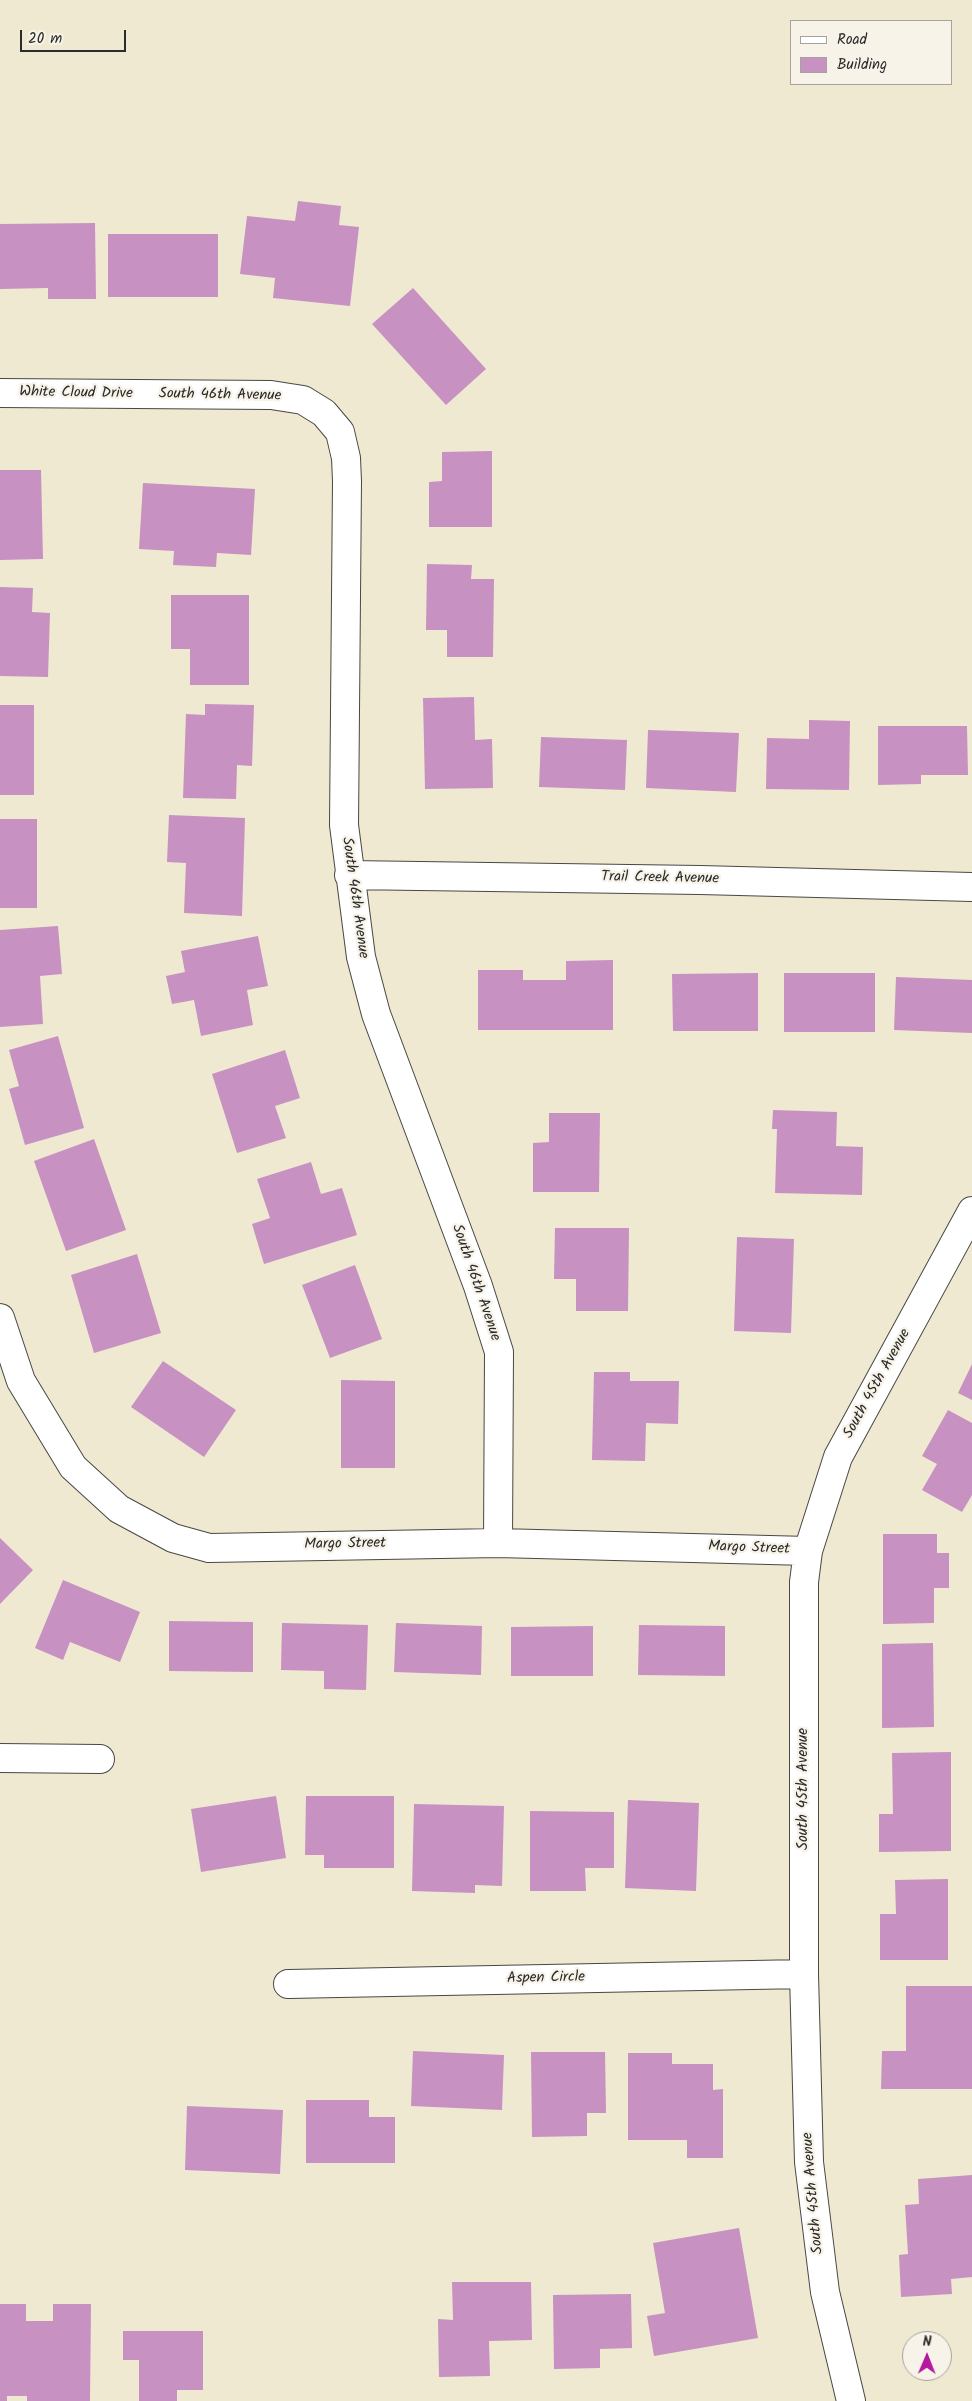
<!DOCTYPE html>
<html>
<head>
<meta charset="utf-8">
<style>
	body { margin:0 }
	#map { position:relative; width:972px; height:2401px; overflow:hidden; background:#efe9d2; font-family:Kalam,sans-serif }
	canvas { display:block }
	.legend { position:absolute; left:790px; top:20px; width:162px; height:65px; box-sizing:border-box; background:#f7f3e8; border:1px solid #a5a39c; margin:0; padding:6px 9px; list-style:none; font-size:15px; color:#2b2b2b }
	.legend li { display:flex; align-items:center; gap:10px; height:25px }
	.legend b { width:25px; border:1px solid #a5a39c }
	.north { position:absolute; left:902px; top:2331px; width:50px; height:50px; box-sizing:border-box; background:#f7f3e8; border:1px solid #a5a39c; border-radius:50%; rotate:1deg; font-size:14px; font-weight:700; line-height:20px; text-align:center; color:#2b2b2b }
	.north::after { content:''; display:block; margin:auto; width:18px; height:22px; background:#b5179e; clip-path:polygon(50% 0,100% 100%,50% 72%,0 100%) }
	.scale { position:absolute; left:20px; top:30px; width:106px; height:22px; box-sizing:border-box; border:2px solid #2b2b2b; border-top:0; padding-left:6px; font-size:15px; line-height:18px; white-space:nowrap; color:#2b2b2b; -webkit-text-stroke:4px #f7f3e8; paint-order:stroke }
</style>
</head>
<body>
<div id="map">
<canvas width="972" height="2401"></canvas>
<ul class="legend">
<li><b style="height:6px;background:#fff"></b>Road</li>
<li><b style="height:14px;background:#c791c1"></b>Building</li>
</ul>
<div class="north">N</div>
<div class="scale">20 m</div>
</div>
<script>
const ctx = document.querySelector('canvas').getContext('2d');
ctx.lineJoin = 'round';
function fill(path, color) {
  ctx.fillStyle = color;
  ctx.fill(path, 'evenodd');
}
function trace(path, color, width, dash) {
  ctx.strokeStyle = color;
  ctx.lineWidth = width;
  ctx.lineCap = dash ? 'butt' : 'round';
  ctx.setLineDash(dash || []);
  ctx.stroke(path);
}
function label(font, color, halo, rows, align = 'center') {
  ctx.font = font + ' Kalam,sans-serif';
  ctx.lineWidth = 4.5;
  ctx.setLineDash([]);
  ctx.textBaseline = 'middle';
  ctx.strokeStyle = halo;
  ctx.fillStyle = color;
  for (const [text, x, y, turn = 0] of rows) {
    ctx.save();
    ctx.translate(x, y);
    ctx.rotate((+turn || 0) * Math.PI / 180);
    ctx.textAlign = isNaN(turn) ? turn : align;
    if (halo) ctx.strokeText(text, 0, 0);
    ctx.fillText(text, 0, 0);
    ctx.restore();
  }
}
fill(new Path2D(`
	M298,201l43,5 -2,19 20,2 -9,79 -77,-8 2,-20 -35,-4 7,-58 48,5z
	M95,223l1,76h-48v-11l-48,1v-65z
	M108,234h110v63h-110z
	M413,288l73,81 -40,36 -74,-81z
	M492,451v76h-63v-45l13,-1v-29z
	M0,470h41l2,89 -43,1z
	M143,483l112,6 -4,66 -34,-2 -1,14 -43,-2 1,-14 -35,-2z
	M427,564l45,1 -1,14h23l-1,78h-46v-27h-21z
	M0,587l33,1 -1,24 18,1 -2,64 -48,-1z
	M171,595h78v90h-59v-36h-19z
	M474,697l1,43 17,-1 1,49 -68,1 -2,-91z
	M205,704l49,1 -2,61 -15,-1 -1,34 -53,-1 3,-84 19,1z
	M0,705h34v90h-34z
	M809,720l41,1 -1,69 -83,-1 1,-51 42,1z
	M878,726h89l1,49h-47v9l-43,1z
	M648,730l91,3 -3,59 -90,-4z
	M541,737l86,3 -2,50 -86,-3z
	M169,815l76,3 -3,98 -58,-3 2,-50 -19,-1z
	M0,819h37v89h-37z
	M58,926l4,48 -22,2 3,48 -43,3v-97z
	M258,936l10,50 -21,4 6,35 -52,11 -7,-36 -22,4 -6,-28 19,-4 -4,-21z
	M613,960v70h-135v-60h45v10h43v-19z
	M758,973v58h-85l-1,-57z
	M784,973h91v59h-91z
	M896,977l76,3v53l-78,-3z
	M58,1036l26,92 -59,17 -16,-56 10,-3 -10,-36z
	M285,1050l15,48 -25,8 11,32 -49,15 -25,-79z
	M773,1110l64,2 -1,34 27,1 -1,48 -87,-2 2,-64h-5z
	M549,1113h51l-1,79h-66v-49l16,-1z
	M94,1139l32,91 -60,21 -32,-90z
	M311,1162l10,32 21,-6 15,47 -93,29 -12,-40 18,-6 -13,-39z
	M555,1228h74l-1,83h-52v-32h-22z
	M737,1237l57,2 -3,94 -57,-2z
	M137,1254l24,79 -67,20 -23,-78z
	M355,1265l27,74 -52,19 -28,-73z
	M163,1361l73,49 -32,47 -73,-50z
	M972,1364v36l-14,-7z
	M594,1372h36v9h49l-1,43 -32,-1 -1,38 -53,-1z
	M341,1380l54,1v87h-54z
	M948,1410l24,13v72l-10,17 -40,-22 15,-26 -15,-8z
	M883,1534h54v19h12v35h-15v35l-51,1z
	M0,1538l33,32 -33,34z
	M63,1580l77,32 -20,50 -50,-20 -7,18 -28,-12z
	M169,1621l84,1v50l-84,-1z
	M282,1623l86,2 -2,65 -42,-1v-18l-43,-1z
	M396,1623l86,3 -1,49 -87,-3z
	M639,1625l86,1v50l-87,-1z
	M593,1626v50h-82v-49z
	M933,1643l1,84 -52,1v-84z
	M951,1752v99l-72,1v-38h14l-1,-61z
	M276,1796l10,62 -85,14 -10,-63z
	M306,1796h88v72h-70v-13h-19z
	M628,1800l71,3 -3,88 -71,-3z
	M414,1804l90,2 -2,80 -27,-1v8l-63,-2z
	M530,1811l84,1v56h-29l1,23h-56z
	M948,1879v81h-68v-46h16l-1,-34z
	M906,1986h66v103h-91l1,-38h24z
	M413,2051l91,4 -2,55 -91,-4z
	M531,2052h74l1,61h-19v23l-55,1z
	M628,2053h44v11h41v26l10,-1v69h-36v-18h-59z
	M306,2100h63v17h26v46h-89z
	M187,2106l96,4 -3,64 -95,-4z
	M972,2175v102l-21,2 1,15 -51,3 -2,-42 9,-1 -3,-49 14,-1 -1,-25z
	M739,2228l19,110 -104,18 -7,-40 18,-3 -12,-70z
	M452,2282h79l1,58 -43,1 1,35 -51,1 -1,-58 15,1z
	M631,2294l1,54 -32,1v19l-46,1 -1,-74z
	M0,2304h26v17h27v-17h38l-1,97h-63v-5h-20v5h-7z
	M123,2331h80v59h-26v11h-38v-41h-16z`), '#c791c1');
const minor = new Path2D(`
	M0,393l271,2 32,5 21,13 16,19 6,26 1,23 -3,344 17,132 15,57 102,272 21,66 -1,191
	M349,875l351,5 272,7
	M0,1318l21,63 52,86 46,42 54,29 36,10 289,-5 310,8
	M0,1758l100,1
	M288,1984l516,-10
	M851,2401l-26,-109 -16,-130 -5,-188v-392l4,-31 30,-94 134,-246`);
trace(minor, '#484844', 30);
trace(minor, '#fff', 28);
label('15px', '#2b2b2b', '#f7f3e8', [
	["White Cloud Drive",76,394,1],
	["South 46th Avenue",220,396,1],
	["Trail Creek Avenue",660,879,1],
	["South 46th Avenue",354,898,82],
	["South 46th Avenue",475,1283,71],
	["South 45th Avenue",878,1384,-61],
	["Margo Street",345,1545,-1],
	["Margo Street",749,1549,2],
	["South 45th Avenue",804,1789,-90],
	["Aspen Circle",546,1979,-1],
	["South 45th Avenue",814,2193,-95]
]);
</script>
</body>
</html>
